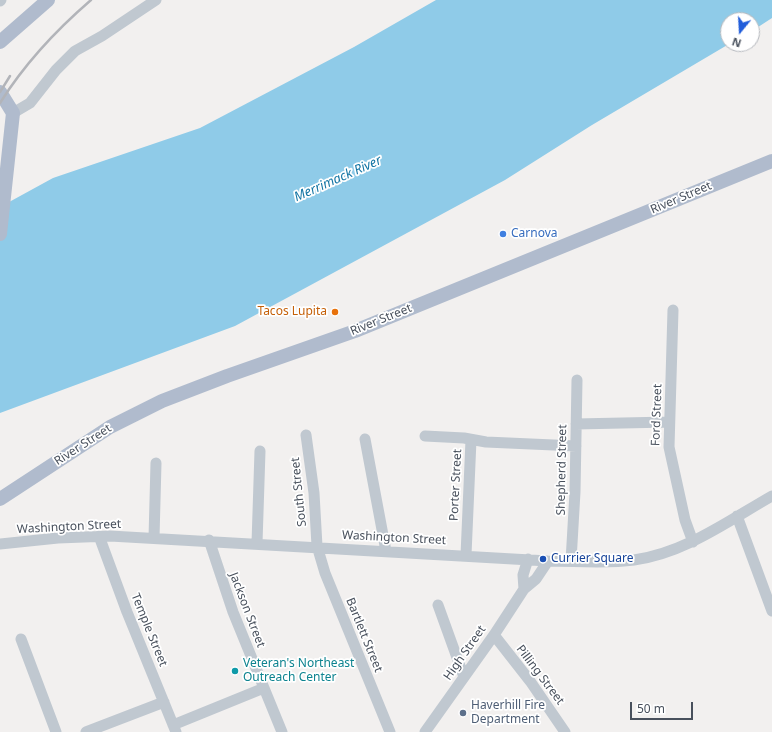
<!DOCTYPE html>
<html>
<head>
<meta charset="utf-8">
<style>
	body { margin:0 }
	#map { position:relative; width:772px; height:732px; overflow:hidden; background:#f2f0ef; font-family:"Noto Sans",sans-serif }
	canvas { display:block }
	.north { position:absolute; left:720px; top:12px; width:40px; height:40px; box-sizing:border-box; background:#fff; border:1px solid #b6b9be; border-radius:50%; rotate:198deg; font-size:11px; font-weight:700; line-height:16px; text-align:center; color:#48505c }
	.north::after { content:''; display:block; margin:auto; width:14px; height:18px; background:#215dda; clip-path:polygon(50% 0,100% 100%,50% 72%,0 100%) }
	.scale { position:absolute; left:630px; top:702px; width:63px; height:18px; box-sizing:border-box; border:2px solid #48505c; border-top:0; padding-left:5px; font-size:12px; line-height:14px; white-space:nowrap; color:#48505c; -webkit-text-stroke:3px #fff; paint-order:stroke }
</style>
</head>
<body>
<div id="map">
<canvas width="772" height="732"></canvas>
<div class="north">N</div>
<div class="scale">50 m</div>
</div>
<script>
const ctx = document.querySelector('canvas').getContext('2d');
ctx.lineJoin = 'round';
function fill(path, color) {
  ctx.fillStyle = color;
  ctx.fill(path, 'evenodd');
}
function trace(path, color, width, dash) {
  ctx.strokeStyle = color;
  ctx.lineWidth = width;
  ctx.lineCap = dash ? 'butt' : 'round';
  ctx.setLineDash(dash || []);
  ctx.stroke(path);
}
function label(font, color, halo, rows, align = 'center') {
  ctx.font = font + ' "Noto Sans",sans-serif';
  ctx.lineWidth = 3.5;
  ctx.setLineDash([]);
  ctx.textBaseline = 'middle';
  ctx.strokeStyle = halo;
  ctx.fillStyle = color;
  for (const [text, x, y, turn = 0] of rows) {
    ctx.save();
    ctx.translate(x, y);
    ctx.rotate((+turn || 0) * Math.PI / 180);
    ctx.textAlign = isNaN(turn) ? turn : align;
    if (halo) ctx.strokeText(text, 0, 0);
    ctx.fillText(text, 0, 0);
    ctx.restore();
  }
}
fill(new Path2D(`
	M436,0h336v18l-20,13v-11h-24l1,24 -137,81 -87,55 -270,146 -235,87v-206l53,-29 147,-50 154,-81z`), '#8fcbe8');
trace(new Path2D(`
	M0,1l1,-1
	M13,113l17,-10 26,-33 19,-19 27,-15 54,-36
	M673,310l-4,137 16,73 8,22
	M576,424l93,-2
	M306,435l8,58 3,53 8,27 65,159
	M425,436l39,2 22,4 90,4
	M365,439l21,112
	M737,516l35,95
	M99,536l28,76 49,120
	M154,538l2,-75
	M209,540l24,72 49,120
	M257,543l3,-92
	M0,544l58,-6 52,-2 438,25c28,0 58,3 86,-1 51,-7 94,-39 138,-64
	M466,555l5,-115
	M571,561l4,-69 2,-112
	M524,589l-1,-14 5,-16
	M438,605l26,72
	M494,635l36,46 35,51
	M21,639l35,93
	M173,725l91,-37
	M86,732l78,-30
	M425,732l69,-97 30,-46 12,-10 12,-18`), '#c0c8d0', 11);
trace(new Path2D(`
	M0,42l48,-42
	M0,92l13,21 -13,121
	M0,499l110,-72 52,-26 65,-25 128,-45 417,-170`), '#b0bbcd', 14);
trace(new Path2D(`
	M0,92l10,-16
	M0,103c25,-40 55,-72 91,-103`), '#b2b4b9', 2.5);
for (const [x, y, r, color] of [
	[503,234,4,"#3f7fe0"],
	[335,312,4,"#e8710a"],
	[543,559,4,"#1a4fb4"],
	[235,671,4,"#0f9aa8"],
	[463,713,4,"#5c6f8a"]
]) {
  const dot = new Path2D();
  dot.arc(x, y, r, 0, 2 * Math.PI);
  ctx.fillStyle = color;
  ctx.fill(dot);
  trace(dot, '#fff', 1.5);
}
label('12px', '#48505c', '#fff', [
	["River Street",681,198,-23],
	["River Street",381,320,-22],
	["Ford Street",657,415,-88],
	["River Street",83,445,-33],
	["Shepherd Street",562,470,-89],
	["Porter Street",456,485,-87],
	["South Street",299,492,-96],
	["Washington Street",69,527,-3],
	["Washington Street",394,538,3],
	["Jackson Street",247,610,69],
	["Temple Street",149,630,68],
	["Bartlett Street",364,635,68],
	["High Street",465,653,-55],
	["Pilling Street",540,675,53]
]);
label('12px', '#366cbe', '#fff', [
	["Carnova",511,234]
], 'left');
label('12px', '#c56008', '#fff', [
	["Tacos Lupita",327,312]
], 'right');
label('12px', '#164399', '#fff', [
	["Currier Square",551,559]
], 'left');
label('12px', '#0d838f', '#fff', [
	["Veteran's Northeast",243,664],
	["Outreach Center",243,678]
], 'left');
label('12px', '#4e5e75', '#fff', [
	["Haverhill Fire",471,706],
	["Department",471,720]
], 'left');
label('italic 13px', '#1375a4', '#fff', [
	["Merrimack River",338,179,-24]
]);
</script>
</body>
</html>
